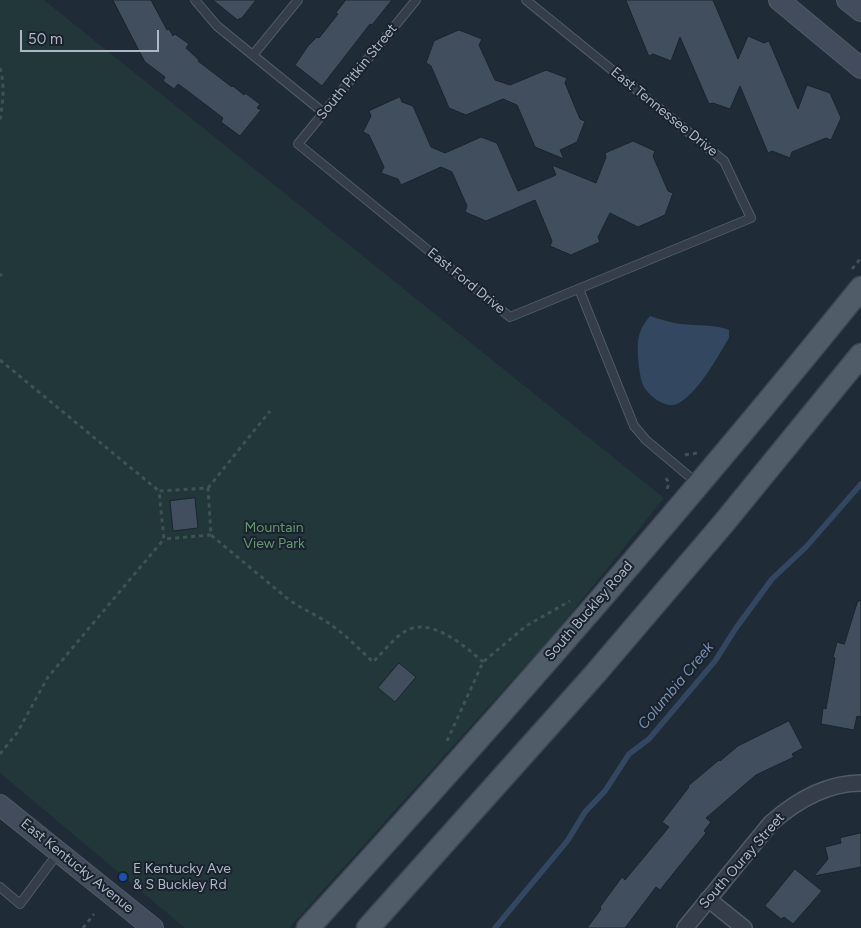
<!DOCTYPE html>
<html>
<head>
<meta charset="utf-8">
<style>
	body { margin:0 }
	#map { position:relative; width:861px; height:928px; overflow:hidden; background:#202b38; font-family:Figtree,sans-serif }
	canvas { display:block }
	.scale { position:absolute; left:20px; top:30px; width:139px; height:22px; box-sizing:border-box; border:2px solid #aeb8c5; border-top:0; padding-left:6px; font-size:15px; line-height:18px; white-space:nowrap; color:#aeb8c5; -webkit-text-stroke:4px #19222d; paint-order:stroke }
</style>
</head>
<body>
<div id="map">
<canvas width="861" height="928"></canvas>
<div class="scale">50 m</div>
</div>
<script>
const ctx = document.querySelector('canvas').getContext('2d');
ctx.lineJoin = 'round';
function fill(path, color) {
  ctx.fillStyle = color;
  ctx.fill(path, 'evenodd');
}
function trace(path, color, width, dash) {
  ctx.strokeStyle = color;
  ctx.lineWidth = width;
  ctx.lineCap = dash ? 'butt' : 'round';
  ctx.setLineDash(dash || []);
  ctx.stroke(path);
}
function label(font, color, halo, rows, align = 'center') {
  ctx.font = font + ' Figtree,sans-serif';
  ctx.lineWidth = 4;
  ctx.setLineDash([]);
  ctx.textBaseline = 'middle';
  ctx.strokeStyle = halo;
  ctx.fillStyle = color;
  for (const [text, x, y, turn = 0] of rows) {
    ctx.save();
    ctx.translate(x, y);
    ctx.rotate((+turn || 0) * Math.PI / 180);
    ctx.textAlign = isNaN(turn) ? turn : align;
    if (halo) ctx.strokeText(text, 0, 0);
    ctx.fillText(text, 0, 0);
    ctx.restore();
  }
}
fill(new Path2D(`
	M0,0h44l620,498 -109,135 -266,295h-104l-185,-155z`), '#223739');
fill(new Path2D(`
	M650,316c10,3 21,7 31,8 17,2 32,0 48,6v8c-11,18 -32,57 -52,66 -11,5 -29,-8 -34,-19 -4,-9 -7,-40 -4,-49 2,-8 6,-14 11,-20z`), '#334760');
trace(new Path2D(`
	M495,928l73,-88 17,-28 20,-21 24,-37 20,-15 66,-78 21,-33 36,-49 34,-32 55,-63`), '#334760', 5.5);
const building = new Path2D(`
	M113,0h38l16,30 2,-1 4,7 2,-2 14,10 -3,4 13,12 -1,1 34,26 1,-1 11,9 1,-2 15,11 -3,4 4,2 -21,26 -19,-14 2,-4 -34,-26 -11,-8 -4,5 -11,-8 2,-4 -20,-15z
	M213,0h43l-15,19 -1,-1 -2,2z
	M346,0h46l-20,25 -2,-1 -48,62 -27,-21 13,-19 9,-9 2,1 19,-24 -2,-1z
	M626,0h87l25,59 10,-23 16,7 5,-2 29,68 9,-24 23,8 11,25 -10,22 -5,-2 -34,14 -2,6 -18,-7 -4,2 -28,-67 -10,23 -17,-6 -4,1 -29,-67 -9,24 -18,-7 -4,2z
	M459,30l23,9 -3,6 16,35 15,5 36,-15 21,8 -2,5 15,36 5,2 -8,21 -17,8 4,9 -29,-12 -18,-42 -14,-6 -37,16 -17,-7 -18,-42 -5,-3 8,-22z
	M400,97l2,5 11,4 18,41 14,6 36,-16 16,6 21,48 38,-16 -4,-10 44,18 10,-26 -1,-4 28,-12 22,10 -2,5 15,35 5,2 -8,22 -27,12 -28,-14 -12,24 2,5 -29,13 -21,-9 2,-5 -17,-41 -49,21 -21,-9 2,-6 -15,-34 -11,-5 -40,18 -3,-6 -17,-6 3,-6 -15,-32 -6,-3 8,-16 -2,-5z
	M195,498l3,30 -25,3 -3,-30z
	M858,601h3v116l-4,-1 -3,14 -33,-6 2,-16 3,1 9,-51 -2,-1 4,-15 7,2z
	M399,663l17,14 -21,25 -17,-14z
	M789,721l14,27 -11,6 2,3 -38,18 -50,43 5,4 -7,9 2,2 -46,57 -4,-3 -31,41h-38l14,-19 -1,-2 22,-30 3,3 44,-53 -7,-5 27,-35 -1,-1 31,-26 1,1 18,-15z
	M861,833v34l-47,9 14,-17 -3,-12 16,-4 -1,-5z
	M795,869l27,22 -29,33 -9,-7 -3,2 -16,-13z`);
fill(building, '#414e5d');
trace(building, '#1b242f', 1);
const lane = new Path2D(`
	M195,0l22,26 107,87
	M416,0l-118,144 212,173 241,-99 -27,-57 -198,-161
	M253,55l45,-55
	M579,289l55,137 12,14 51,43
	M0,887l20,17 38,-51`);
const street = new Path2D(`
	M708,899l36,29
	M685,928l86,-105c25,-22 55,-40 90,-40`);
const secondary = new Path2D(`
	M779,0l82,68
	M847,0l14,11
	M0,805l153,123`);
const primary = new Path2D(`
	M308,928c190,-208 376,-421 553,-640
	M368,928l227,-254 128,-150 138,-169`);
trace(lane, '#515b66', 10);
trace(street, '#515b66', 18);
trace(secondary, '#515b66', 22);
trace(primary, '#3d4652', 25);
trace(new Path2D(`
	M0,68c5,17 3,34 0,52
	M852,269l9,-11
	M0,274l2,2
	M0,360l159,131
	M685,455l12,-2
	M666,478l3,5 -2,6
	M208,488l62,-77
	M211,535l-47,4 -5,-48 49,-3 3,47 77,64c11,8 22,13 34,20 19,11 35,28 51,43 10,-10 20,-23 31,-30 25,-17 61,14 79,30
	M447,741l36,-79 43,-36 44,-25
	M0,754l17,-21 31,-56 116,-138
	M83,928l11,-14`), '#3d5354', 3, [4, 4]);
trace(lane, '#343d49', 8);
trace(street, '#343d49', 15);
trace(secondary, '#424c5c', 20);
trace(primary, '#515c69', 22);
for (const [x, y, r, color] of [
	[123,877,5,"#1a4fb4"]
]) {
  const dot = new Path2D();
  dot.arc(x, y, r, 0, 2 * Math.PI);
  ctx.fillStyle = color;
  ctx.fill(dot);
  trace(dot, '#19222d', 2);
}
label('14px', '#aeb8c5', '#19222d', [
	["South Pitkin Street",357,72,-51],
	["East Tennessee Drive",664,112,39],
	["East Ford Drive",466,281,39],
	["South Buckley Road",589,611,-49],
	["South Ouray Street",742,861,-49],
	["East Kentucky Avenue",77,866,39]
]);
label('14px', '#65966f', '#19222d', [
	["Mountain",274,528],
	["View Park",274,544]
]);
label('14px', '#aeb8c5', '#19222d', [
	["E Kentucky Ave",133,869],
	["& S Buckley Rd",133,885]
], 'left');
label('italic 15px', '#758fae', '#19222d', [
	["Columbia Creek",676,686,-50]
]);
</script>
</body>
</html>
